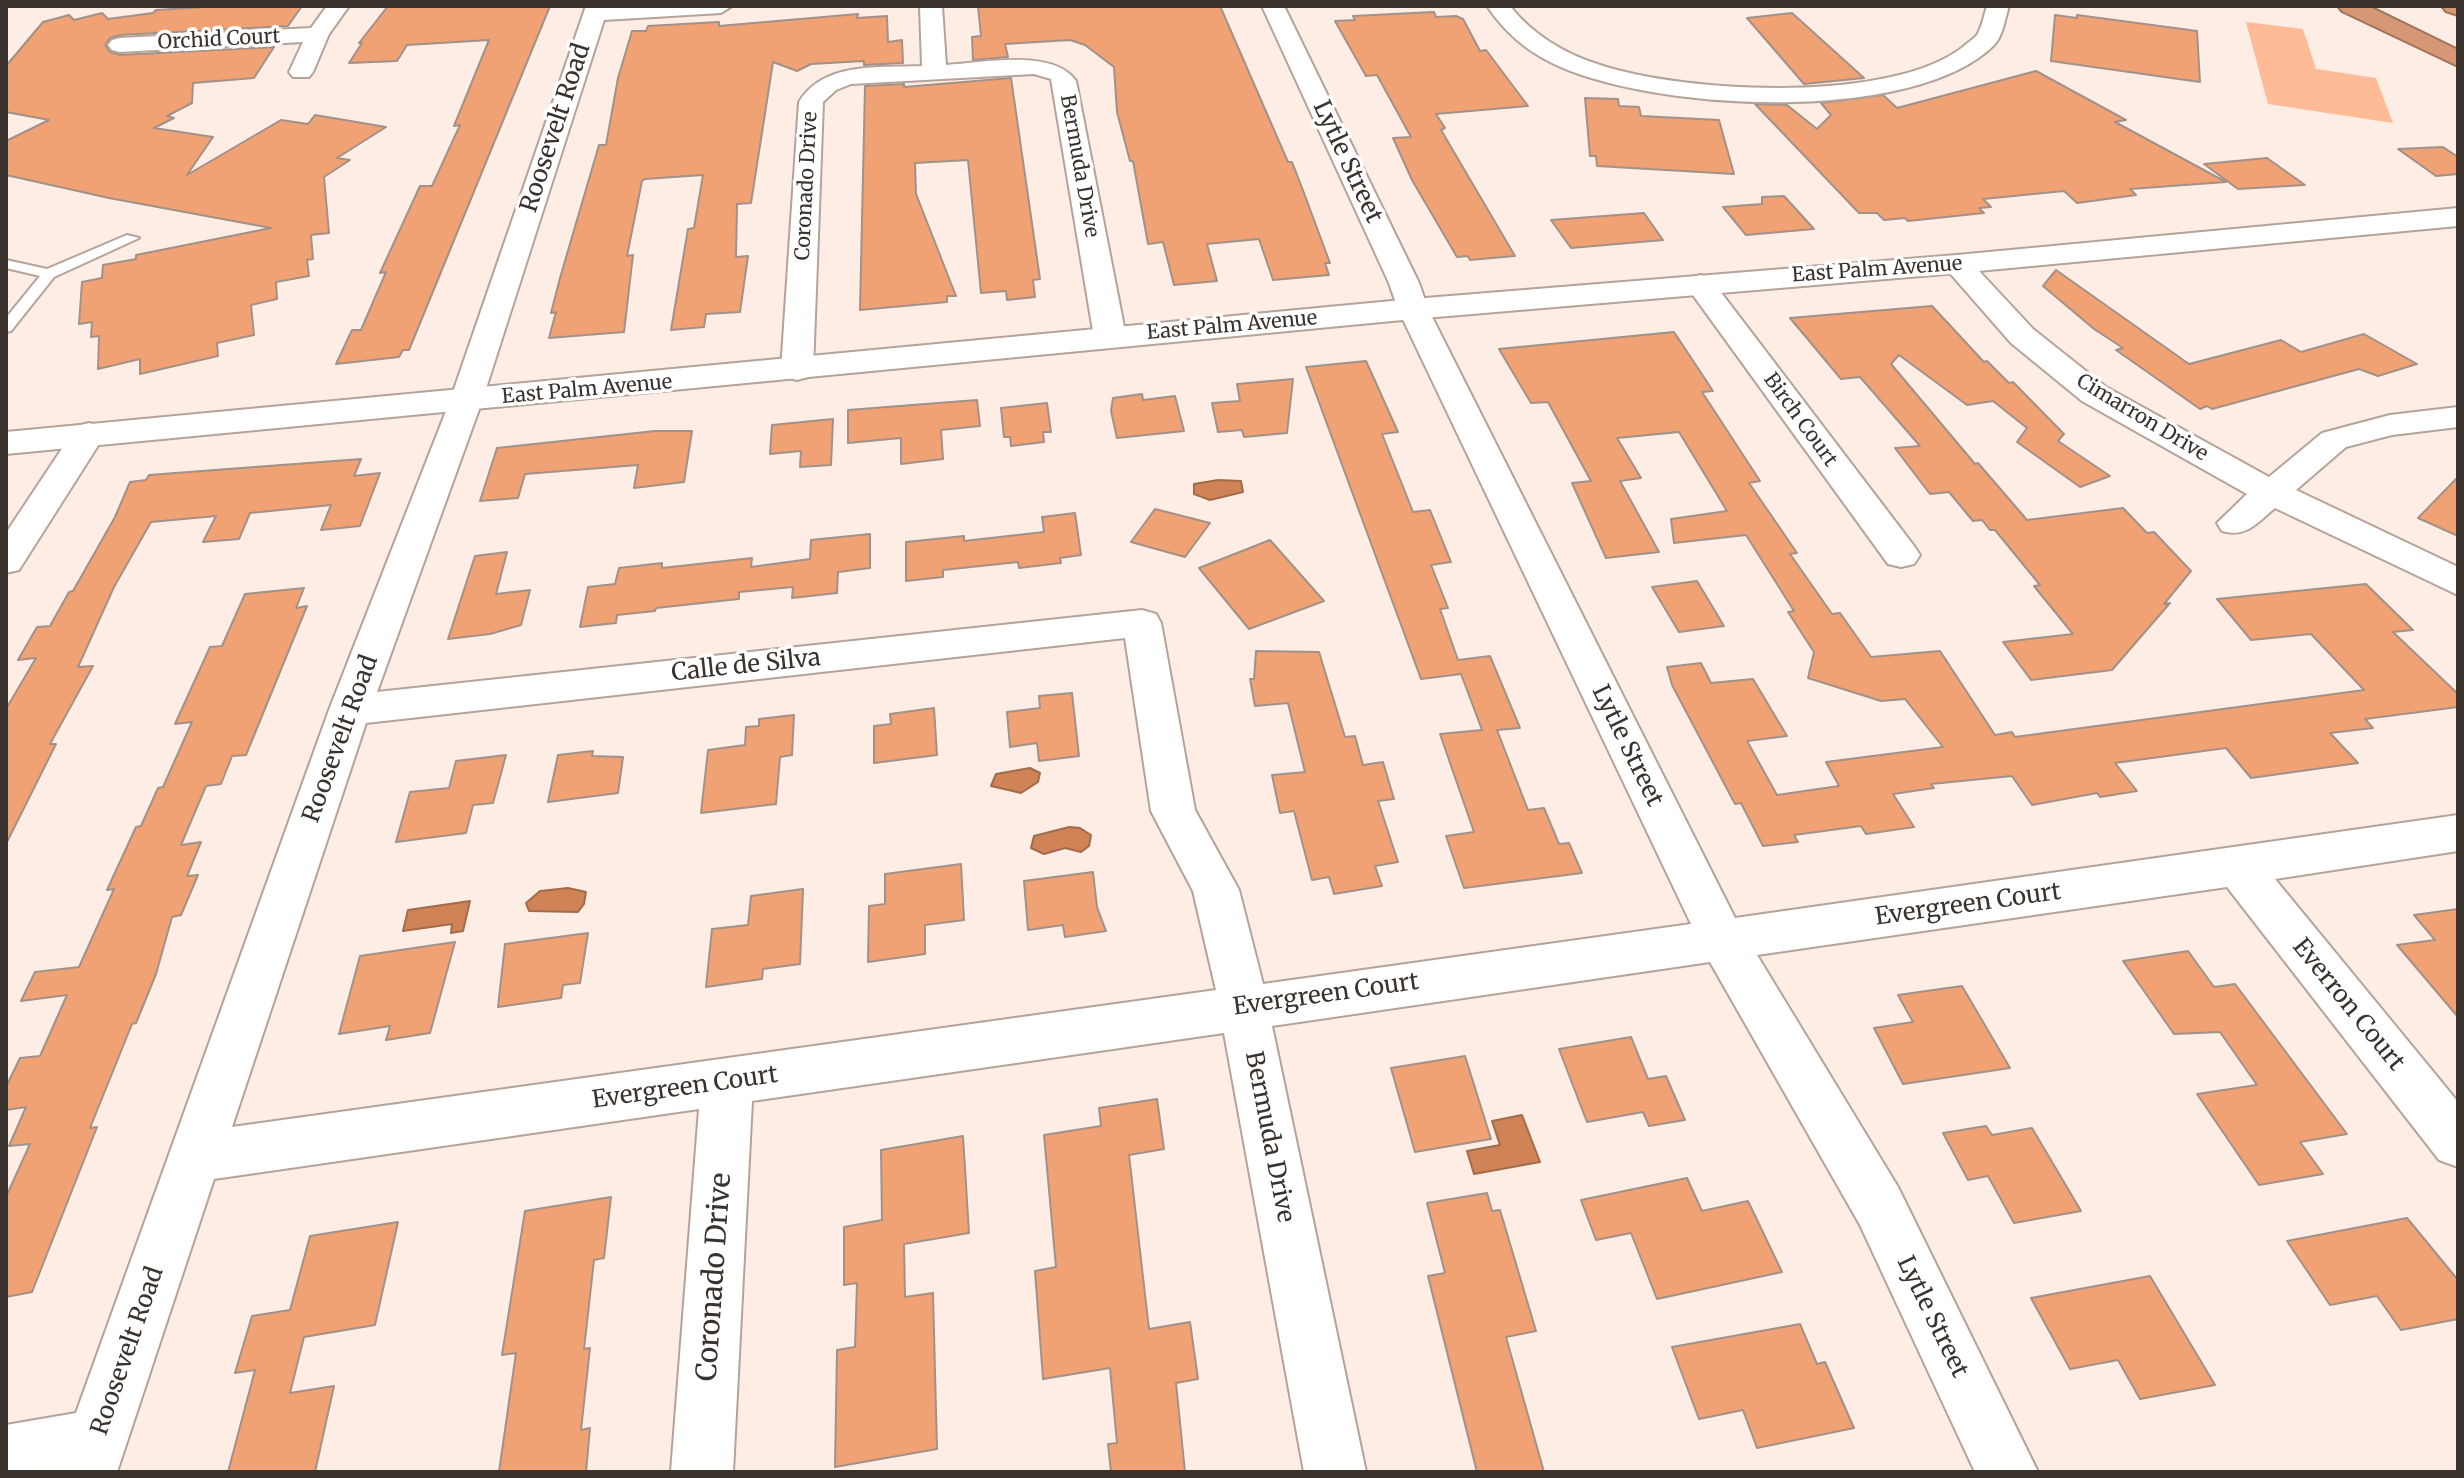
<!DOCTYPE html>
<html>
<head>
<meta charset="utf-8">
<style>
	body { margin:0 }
	#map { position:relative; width:2464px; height:1478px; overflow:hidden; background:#fdede4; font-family:Merriweather,serif }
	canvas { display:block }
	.frame { position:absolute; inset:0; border:8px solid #39322d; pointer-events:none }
</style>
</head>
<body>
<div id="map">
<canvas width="2464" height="1478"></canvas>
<div class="frame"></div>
</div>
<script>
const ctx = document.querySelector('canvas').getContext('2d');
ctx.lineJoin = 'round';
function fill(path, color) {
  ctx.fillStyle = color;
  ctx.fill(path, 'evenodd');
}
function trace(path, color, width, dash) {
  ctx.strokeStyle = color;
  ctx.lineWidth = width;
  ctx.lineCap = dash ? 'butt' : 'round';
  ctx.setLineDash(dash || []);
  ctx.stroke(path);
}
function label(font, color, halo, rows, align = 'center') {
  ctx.font = font + ' Merriweather,serif';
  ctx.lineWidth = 7;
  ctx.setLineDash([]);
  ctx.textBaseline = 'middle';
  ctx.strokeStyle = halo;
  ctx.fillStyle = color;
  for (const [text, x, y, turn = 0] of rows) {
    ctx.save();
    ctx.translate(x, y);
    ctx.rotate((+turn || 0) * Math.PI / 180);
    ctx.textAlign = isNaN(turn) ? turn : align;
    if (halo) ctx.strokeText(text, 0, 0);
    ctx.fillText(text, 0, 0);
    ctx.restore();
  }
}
fill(new Path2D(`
	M2246,22l57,7 13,40 60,9 17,45 -125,-19z`), '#febb96');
const water = new Path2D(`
	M1218,480l23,1 2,11 -33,8 -16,-6v-10z
	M1030,768l10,5 -2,9 -17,11 -30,-7 5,-12z
	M1069,827l11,1 11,7 -2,11 -8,6 -16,-4 -21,6 -13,-6 3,-12z
	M568,888l18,4 -2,12 -6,8 -49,-1 -3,-8 14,-12z
	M470,901l-7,30 -12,2 1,-9 -49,7 5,-21z
	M1522,1115l18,47 -66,12 -7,-23 33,-6 -8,-24z`);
fill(water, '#cf8357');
trace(water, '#a26b4a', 2);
const building = new Path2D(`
	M223,6h79l-14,20 -168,9 -10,3 -5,7 5,7 10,3 154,-8 -20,31 -61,5 -1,20 -25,13 7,2 -20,10 59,9 -26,38 94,-55 27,4 7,-9 71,12 -49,31 13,2 -26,17 5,56 -18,2 2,24 -6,1 2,16 -33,6 1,17 -26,6 3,30 -37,8 1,13 -78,18v-15l-42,10 1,-33 -8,1 1,-15 -13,2 3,-42 20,-4 1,-13 33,-6v-4l135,-27 -162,-30 -103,-23v-34l43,-21 -43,-8v-46l37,-44 26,-7 5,5 28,-7 6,6 45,-6 3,-3z
	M388,6h162l-141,344h-6l-4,7 -63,7 16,-34h9l25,-58 -6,1 40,-87h12l28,-61 -6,1 35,-86 -82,5 -10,16 -48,2 13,-20h-3z
	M978,6h242l68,156h4l12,31 26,70h-5l4,12 -56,5 -14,-41 -52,5 10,37 -43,4 -11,-43 -15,2 -15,-83h-3l-13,-49 -3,-45 -29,-22 -15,-5 -65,4 3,13 -35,3 -1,-23 9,-1z
	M1434,12l2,5 20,-1 7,3 17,32 6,-1 42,56 -92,8 9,14 -4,2 74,126 -45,4 -2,-4 -11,1 -45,-77 -19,-42 18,-1 -34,-62 -11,1 -31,-55 20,-1 -2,-4z
	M1792,13l72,65 -60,6 -57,-66z
	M858,14l-1,4 30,-2 1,26 14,-2 1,23 -39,2v-4l-53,3 -14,7 -24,-9 -22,141 -14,1 -1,53 12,-1 -8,56 -34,2 -2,13 -33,3 17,-101 6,-1 9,-53 -58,4 -3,2 -15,75 6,-1 -9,77 -75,6 7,-26 -5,1 9,-35 39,-133h7l12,-67 14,-47h14l2,-5 71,-4v4z
	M2055,15l22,3v-3l120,16 3,51 -149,-21z
	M2036,71l90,49 -11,2 111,60 -96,7 6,6 -59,8 -13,-12 -81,8 8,8 -12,1 5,5 -76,8 -3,-3 -21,2 -7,-7h-18l-104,-109 32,1 30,24 14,-14 -10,-12 62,-8 14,13z
	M1011,78l29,201 -7,1 2,17 -28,3 -1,-9 -25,2 -13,-133 -53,3 1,31 40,102h-9v6l-87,8 5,-224 39,-2v3z
	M1585,98l33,1 1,7 20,1 2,9 78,4 15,54 -137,-8 -1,-10h-6z
	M2443,147l15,10v17l-22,2 -38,-27z
	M2267,158l38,27 -67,4 -34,-25z
	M1784,196l30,33 -68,6 -23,-28 39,-3v-7z
	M1644,213l19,27 -92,8 -20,-28z
	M2056,270l133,94 92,-24 20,12 63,-18 53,30 -39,12 -19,-7 -147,40 -5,-3 -7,3 -84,-59 7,-2 -29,-19 -51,-43z
	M1932,306l52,56 3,-1 22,22 4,-1 51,52 -6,7 52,35 -30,11 -63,-45 10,-14 -34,-27 -26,4 -68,-50 -8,9 84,100 3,-1 49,57 96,-12 24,25 7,-1 37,39 -27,33 6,-1 -58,67 -81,10 -28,-38 70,-8 -39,-48 6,-1 -45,-55h-5l-8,-10 -9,1 -24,-29 -19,2 -35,-46 25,-2 -60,-69 -19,2 -51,-61z
	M1674,332l39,59 -11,1 58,89 -11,2 48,70 -7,1 42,60 8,-1 31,44 69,-6 55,84 17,-3 3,5 349,-47 -53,-56 -60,6 -34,-41 149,-15 47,46 -20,2 65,62v13l-93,12 8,9 -43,5 28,30 -107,15 -25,-30 -111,15 22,28 -37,6 -3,-4 -65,12 -20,-29 -81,8 3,4 -41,6 21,33 -48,7 -5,-8 -67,9 4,7 -35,4 -22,-43 -6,1 -63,-119 -5,-18 34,-4 10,20 42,-4 34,57 -40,5 30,54 62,-9 -13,-24 117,-15 -38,-48 -24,2 -73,-23 6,-26 -26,-40 6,-1 -48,-76 -72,8 -3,-24 56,-8 -48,-79 -62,6 24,40 -21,3 39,71 -53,6 -34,-75 19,-2 -43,-79 -17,1 -32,-54z
	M1366,361l32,71 -16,2 31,78 17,-2 21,52 -20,3 17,43 -8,1 18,51 32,-4 30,72 -23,2 31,80 16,-2 15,36 10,-1 13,30 -118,15 -18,-52 28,-4 -34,-98 42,-4 -21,-56 -40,5 -115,-312z
	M1293,379l-6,54 -43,4 -2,-7 -24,2 -6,-29 28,-2 -3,-17z
	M1142,394l1,6 32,-4 9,35 -67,7 -6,-27 2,-13z
	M977,400l3,26 -39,4 2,29 -42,5v-26l-53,5v-33z
	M1047,403l4,29h-8l1,10 -33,4 -1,-9h-6l-3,-29z
	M833,419l-2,46 -31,2 1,-16 -31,3 2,-29z
	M655,431h37l-8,51 -50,6 4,-23 -113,9 -7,24 -38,3 17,-53z
	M361,459l-7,17 26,-3 -20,53 -39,4 10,-25 -81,8 -11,26 -36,3 13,-26 -65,6 -37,65 -36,80 15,-1 -43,78h6l-50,100v-135l30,-51 -18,2 19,-33 13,-1 19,-34 4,-1 42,-74 15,-35 16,-2 3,-5z
	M2458,477v59l-40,-18z
	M1155,509l55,14 -25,34 -54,-15z
	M1075,513l6,42 -21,3 1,5 -42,5 -1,-6 -75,8v7l-37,4v-39l58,-6v5l80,-9 -2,-15z
	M870,534v34l-32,4 -1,21 -45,5 1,-11 -54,5v7l-83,9 -1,3 -38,4 -1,8 -36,4 8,-40 27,-3 4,-16 43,-5v5l90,-10 -1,9 59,-8 1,-19z
	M1270,540l54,61 -75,28 -50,-61z
	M507,552l-11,42 34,-4 -9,35 -31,9 -42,5 27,-83z
	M1697,581l27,45 -45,6 -27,-45z
	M304,588l-8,20 11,-2 -61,149 -14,1 -11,28 -15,2 -25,59 20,-3 -14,34 11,-1 -17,40 -9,2 -16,57 -20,49 -4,1 -42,104 7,-1 -65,165 -26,5v-100l24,-53 -21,2 17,-39 -20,3v-23l14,-29 20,-2 27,-61 -46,6 14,-29 44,-5 35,-78 -7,1 29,-63 5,-1 17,-38 5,-1 29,-65 -17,2 35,-77 12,-1 23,-52z
	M1256,651l63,1 26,85 10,-1 8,29 20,-3 11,37 -16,2 20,61 -23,4 7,20 -48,8 -5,-17 -17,3 -18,-69 -14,2 -8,-38 33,-3 -17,-69 -33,3 -5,-27h4z
	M1072,693l7,63 -40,5 -2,-18 -27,4 -3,-35 33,-4 -1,-12z
	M934,708l3,47 -63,8v-37l17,-2 -1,-10z
	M794,715l-2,40 -12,2 -4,47 -75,9 7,-63 37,-5 1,-18 13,-1v-7z
	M593,751l-1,5 31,1 -5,36 -70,9 10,-47z
	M506,755l-13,48 -20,2 -7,28 -70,9 14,-50 39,-4 7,-27z
	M961,864l3,56 -39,5v29l-57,8 1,-56 16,-2v-30z
	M1093,872l4,35 9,24 -41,6 -2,-12 -35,5 -4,-49z
	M803,889l-3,75 -37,5 -1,10 -56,8 6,-58 36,-4 3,-29z
	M2458,909v108l-61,-72 38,-5 -21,-25z
	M588,933l-8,50 -17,2 -2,13 -63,9 7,-63z
	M455,942l-25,91 -44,7 4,-14 -51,8 21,-78z
	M2188,951l26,36 21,-3 112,150 -47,8 23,32 -64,11 -62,-91 60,-9 -37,-53 -46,2 -51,-73z
	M1962,986l48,82 -107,16 -29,-56 39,-6 -15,-27z
	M1631,1037l17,42 18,-3 19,44 -36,6 -6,-14 -56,10 -28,-73z
	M1465,1056l26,83 -76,13 -24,-84z
	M1157,1099l7,50 -35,6 20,174 41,-7 8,57 -22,4 9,89h-74l-3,-28 9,-1 -7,-75 -67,11 -8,-108 21,-4 -12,-132 57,-9 -2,-18z
	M1986,1126l6,9 40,-7 49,83 -67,12 -26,-47 -20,4 -25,-47z
	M963,1136l6,97 -65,11 1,53 28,-4 4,156 -102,18 2,-117 18,-3 2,-64 -13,2v-58l38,-7 -1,-70z
	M1687,1178l15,33 46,-10 34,71 -125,27 -26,-66 -35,7 -15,-40z
	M1487,1193l5,18 8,-1 36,121 -30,6 38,135h-67l-49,-196 17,-3 -18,-70z
	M611,1197l-7,61 -10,2 -10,89 6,-1 -9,82 9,-2 -4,44h-87l17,-119 -14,2 23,-144z
	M2407,1218l51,62v39l-57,11 -24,-34 -47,9 -43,-64z
	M398,1222l-23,103 -71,12 -14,56 44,-7 -19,86h-87l27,-102 -20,3 17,-57 38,-6 20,-74z
	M2150,1276l65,109 -75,14 -22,-39 -48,9 -39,-71z
	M1800,1324l17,40 8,-2 29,66 -97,20 -14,-38 -44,9 -27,-72z`);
fill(building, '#f1a275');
trace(building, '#a39187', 2);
const service = new Path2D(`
	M127,235l12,3 -85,39 -43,54 -5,1v-14l34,-42 -34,-8v-8l41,9z`);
const minor = new Path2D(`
	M327,6h22l-20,28 -16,38 -4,5h-16l-4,-5 14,-30 -183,10 -8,-2 -4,-5 4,-5 8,-2 191,-10z
	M586,6h146l-11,7 -117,7 -122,381 -105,291 765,-82 14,4 5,9 34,187 44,80 24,94 428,-60 -293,-615 -9,-26 -127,-277h22l135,277 9,26 307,609 723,-103v36l-183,28 183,223v65l-19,-7 -212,-273 -470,68 141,232 140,285h-63l-115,-247 -150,-263 -438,64 94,446h-62l-80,-439 -472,68 -19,371h-62l28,-363 -485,70 -97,293h-111v-47l70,-12 253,-703 121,-309zM1125,638l26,173 42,80 23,99 -984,137 134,-404z
	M920,6h22l4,59c36,-2 107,-17 130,16l50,256 -5,7 -11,2 -11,-2 -5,-7 -43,-258 -17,-5 -183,10 -15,6 -13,12 -10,268 -5,7 -11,3 -11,-3 -5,-7 18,-268c25,-41 81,-34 123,-36z
	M1487,6h23c23,29 55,48 90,59 85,28 290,39 363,-18 4,-4 11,-8 14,-12 5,-8 7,-20 10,-29h22c-4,12 -6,30 -15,39 -81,81 -348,66 -444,17 -26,-13 -47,-32 -63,-56z
	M1957,255l10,3 66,71 73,58 163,90 53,-44 68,-18 68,-8v20l-66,8 -46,12 -50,43 162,77v28l-183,-87c-18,15 -29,30 -53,23l-5,-8 30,-29 -165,-93 -71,-58 -69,-79 5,-6z
	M1700,275l10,3 204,268 6,9 -6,9 -13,3 -13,-3 -203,-280 5,-6z
	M89,423l12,3 5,7 -87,137 -13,3v-40l71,-107z`);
const tertiary = new Path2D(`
	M2458,208v18l-501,47 -544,46 -1407,135v-22l1407,-133 544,-44z`);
const motorway = new Path2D(`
	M2338,6h30l90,44v16l-116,-55z
	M2442,6h16v9l-12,-4z`);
trace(service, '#b5a399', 4);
trace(minor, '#b5a399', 4);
trace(tertiary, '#b5a399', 4);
trace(motorway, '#9f745b', 4);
fill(service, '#fff');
fill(minor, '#fff');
fill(tertiary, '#fff');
fill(motorway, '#d69774');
label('20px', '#39322d', '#fff', [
	["Orchid Court",219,40,-3],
	["Bermuda Drive",1079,166,80],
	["Coronado Drive",807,186,-87],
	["East Palm Avenue",1877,270,-4],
	["East Palm Avenue",1232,326,-5],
	["East Palm Avenue",587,390,-5],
	["Cimarron Drive",2142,418,31],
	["Birch Court",1800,420,54]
]);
label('24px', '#39322d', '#fff', [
	["Roosevelt Road",556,128,-72],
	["Lytle Street",1347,162,65],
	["Calle de Silva",746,666,-6],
	["Roosevelt Road",341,739,-70],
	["Lytle Street",1627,746,64],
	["Evergreen Court",1968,905,-8],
	["Evergreen Court",1326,995,-8],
	["Everron Court",2348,1005,51],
	["Evergreen Court",685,1088,-8],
	["Bermuda Drive",1269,1137,79],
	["Lytle Street",1932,1317,64],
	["Roosevelt Road",128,1351,-71]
]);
label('28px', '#39322d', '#fff', [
	["Coronado Drive",715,1277,-86]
]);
</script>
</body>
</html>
